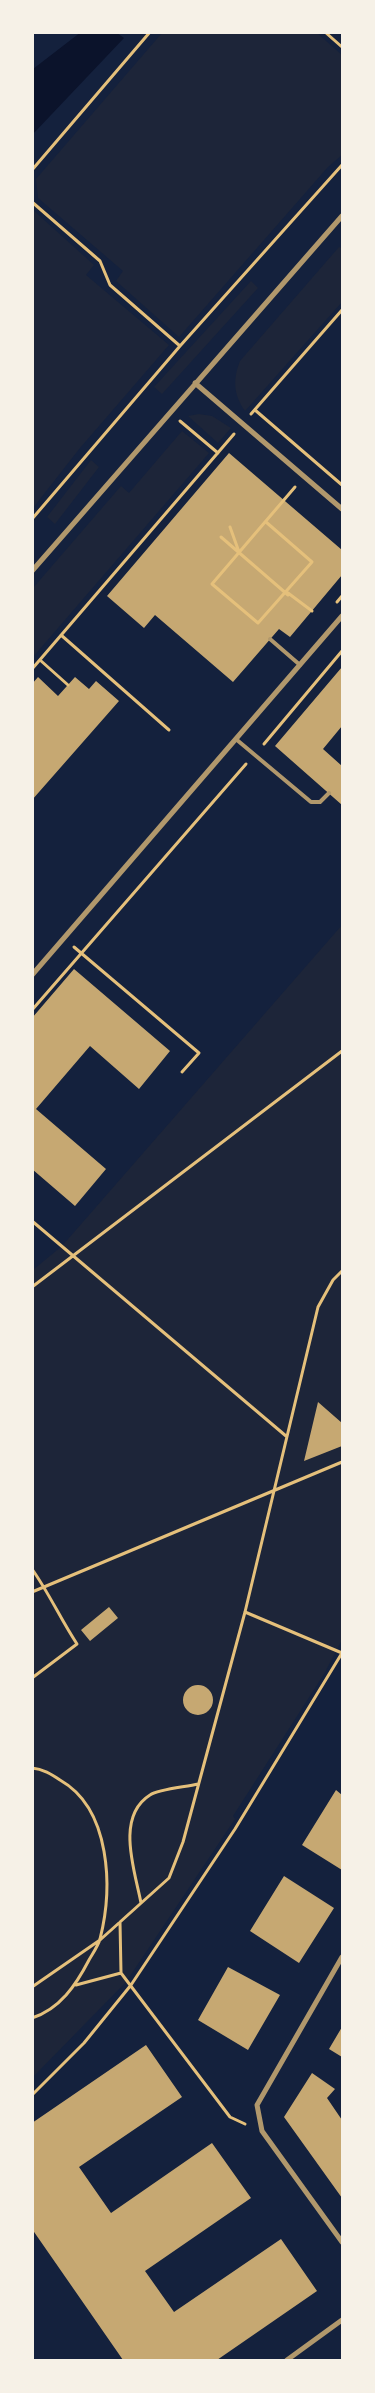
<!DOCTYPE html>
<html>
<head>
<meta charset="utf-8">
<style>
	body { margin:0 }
	#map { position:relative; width:375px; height:2393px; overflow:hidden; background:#14213d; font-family:Barlow,sans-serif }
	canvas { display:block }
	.frame { position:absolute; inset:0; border:34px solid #f6f1e7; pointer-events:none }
</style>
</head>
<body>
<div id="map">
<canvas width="375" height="2393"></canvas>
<div class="frame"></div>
</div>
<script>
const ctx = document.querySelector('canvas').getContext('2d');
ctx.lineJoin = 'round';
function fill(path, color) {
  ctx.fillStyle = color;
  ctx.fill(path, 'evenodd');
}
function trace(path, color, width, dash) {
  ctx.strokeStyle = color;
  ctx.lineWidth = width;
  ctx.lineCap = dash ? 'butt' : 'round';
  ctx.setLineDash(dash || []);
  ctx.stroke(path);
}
fill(new Path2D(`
	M162,33h155l25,22v100l-14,12 -149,170 -63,-56 7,-10 -85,-73 -2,-19z
	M33,210l61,55 -8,10 83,70 -89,103 -47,60z
	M339,247l3,1v54l-97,109c-12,-17 -12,-32 -5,-50z
	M251,281l7,7 -96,106 -8,-7z
	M199,414l13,2 19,12 -13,15 -30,-27z
	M182,431l27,22 -176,204v-69l88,-102 8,7z
	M91,460l8,7 -44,57 -8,-7z
	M342,925v715l-18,34 -91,142 2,3 -109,163 -93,95v-807l29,-24z`), '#1d2539');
fill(new Path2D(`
	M81,32l36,1 7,5 -91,96v-65z`), '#0b132b');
fill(new Path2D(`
	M229,453l113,97v25l-52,62 -11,-8 -46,53 -78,-67 -11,13 -37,-32z
	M342,667v59l-19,23 19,17v39l-67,-59z
	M38,677l20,19 17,-19 14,12 7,-8 23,20 -87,99v-116z
	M74,969l96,82 -31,38 -49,-43 -54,63 70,60 -31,37 -43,-37v-151z
	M318,1402l24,21v23l-38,15z
	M109,1607l9,11 -28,23 -9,-11z
	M183 1700a15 15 0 1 1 30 0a15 15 0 1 1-30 0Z
	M336,1790l6,5v75l-40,-25z
	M284,1876l50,32 -35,55 -49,-32z
	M228,1967l52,28 -32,55 -50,-30z
	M342,2027v30l-13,-8z
	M146,2045l36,52 -103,70 32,46 101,-70 39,55 -106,73 29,41 107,-73 36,52 -100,69h-94l-91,-131v-106z
	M312,2073l23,16 -8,9 15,22v78l-58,-81z`), '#c6a872');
trace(new Path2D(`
	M325,32l17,15
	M32,170l118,-138
	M32,202l68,59 10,24 70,61
	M255,410l87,75
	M251,414l91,-104
	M180,421l38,32
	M32,519l148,-173 162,-181
	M266,522l46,40 -54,61 -46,-39 83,-97
	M230,527l9,25
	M221,537l67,58
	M288,593l24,18
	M337,602l5,-6
	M61,635l108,95
	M40,660l28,25
	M32,669l202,-235
	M264,744l78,-93
	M74,947l125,106 -17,19
	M32,1010l214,-246
	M32,1221l254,215
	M32,1287l310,-236
	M32,1569c17,24 29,51 45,75l-45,34
	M32,1592l310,-130
	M245,1612l97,41
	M32,1768c11,1 19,6 28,12 51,29 53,108 40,159 -2,7 -7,14 -11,21 -13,25 -29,49 -57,58
	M141,1903c-6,-32 -26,-86 9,-108 9,-6 36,-8 48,-11
	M120,1922l1,51 109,144 15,7
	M76,1985l45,-12
	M32,1987l68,-47 69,-62 14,-36 62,-230 73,-305 15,-27 9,-9
	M32,2095l52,-52 47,-58 104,-156 107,-176`), '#e5c07b', 3);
trace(new Path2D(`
	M270,639l30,26
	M237,740l74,62h9l9,-9`), '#b1986c', 4);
trace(new Path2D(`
	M195,383l147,126
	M32,571l310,-355
	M32,975l310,-359
	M342,1957l-85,148 5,26 80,111
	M287,2360l55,-40`), '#b1986c', 5);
</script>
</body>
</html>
